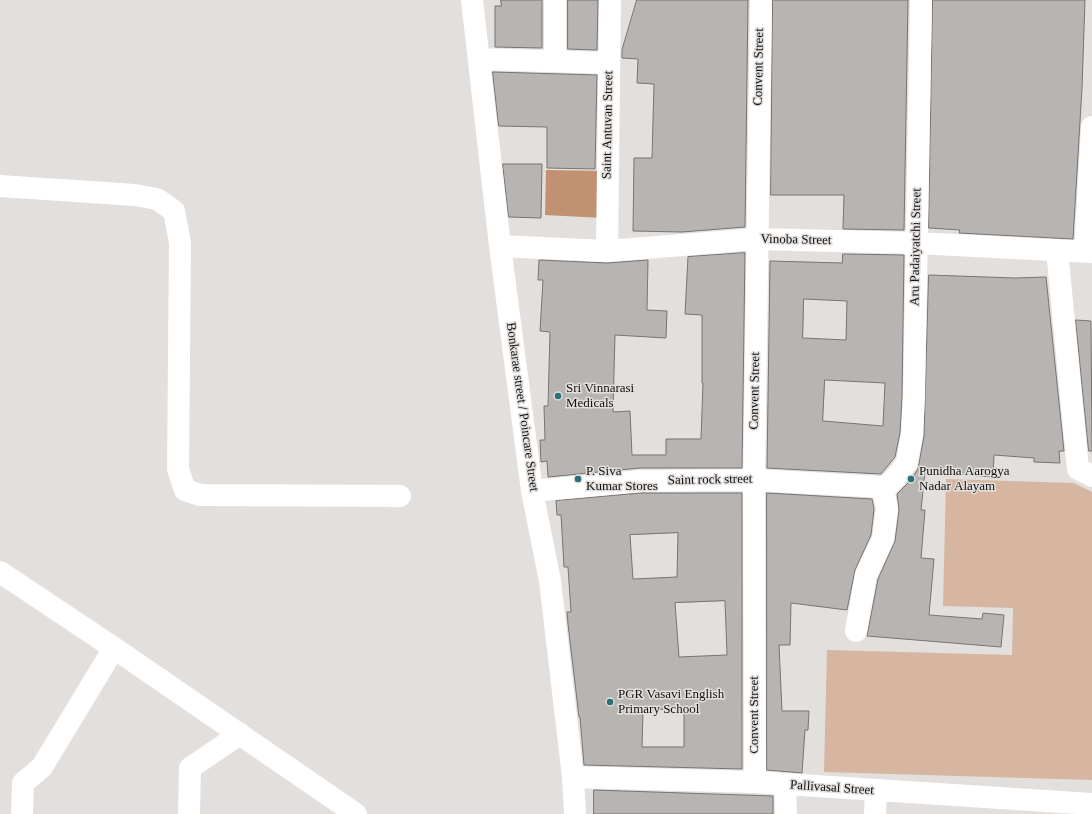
<!DOCTYPE html>
<html>
<head>
<meta charset="utf-8">
<style>
	body { margin:0 }
	canvas { display:block; background:#e2dfdd }
</style>
</head>
<body>
<canvas width="1092" height="814"></canvas>
<script>
const ctx = document.querySelector('canvas').getContext('2d');
ctx.lineJoin = 'round';
function fill(path, color) {
  ctx.fillStyle = color;
  ctx.fill(path, 'evenodd');
}
function trace(path, color, width, dash) {
  ctx.strokeStyle = color;
  ctx.lineWidth = width;
  ctx.lineCap = dash ? 'butt' : 'round';
  ctx.setLineDash(dash || []);
  ctx.stroke(path);
}
function label(font, color, halo, rows, align = 'center') {
  ctx.font = font + ' Georgia,serif';
  ctx.lineWidth = 3;
  ctx.setLineDash([]);
  ctx.textBaseline = 'middle';
  ctx.strokeStyle = halo;
  ctx.fillStyle = color;
  for (const [text, x, y, turn = 0] of rows) {
    ctx.save();
    ctx.translate(x, y);
    ctx.rotate((+turn || 0) * Math.PI / 180);
    ctx.textAlign = isNaN(turn) ? turn : align;
    if (halo) ctx.strokeText(text, 0, 0);
    ctx.fillText(text, 0, 0);
    ctx.restore();
  }
}
fill(new Path2D(`
	M946,479l128,4 18,9v288l-268,-8 3,-122 185,5 1,-47 -70,-2z`), '#d6b6a1');
fill(new Path2D(`
	M546,170l58,1 -1,47 -58,-3z`), '#c29171');
const building = new Path2D(`
	M501,0h41v48l-47,-1v-41h6z
	M568,0h30l-1,50 -29,-1z
	M637,0h111l-3,227 -63,5 -49,-1 1,-73h18l2,-74 -17,-1 1,-24 -16,-1v-8z
	M773,0h135l-4,230 -61,-1 1,-34h-73z
	M933,0h152l-3,88 -9,151 -114,-6 1,-3 -31,-2z
	M493,72l104,3 -2,94 -48,-1v-41l-48,-1z
	M503,164h39l-1,54 -32,-1z
	M745,253l-3,215h-102l-92,9 -1,-16 -6,1 -1,-22h5l-1,-34h4l2,-74 -10,-1 3,-51h-5l1,-20 68,3 41,-3 -1,50 20,1 -1,27 -51,-3 -2,77 17,-1 2,44h34v-16h35l2,-56h-1v-68l-17,-1 3,-57z
	M843,254l61,1 -2,142 -2,36 -5,24 -14,17 -114,-6 3,-207 72,2zM804,299l43,2 -1,39 -43,-2zM825,380l60,3 -2,43 -60,-5z
	M929,275l86,3 31,-1 18,174h-5l1,12 -26,-1v-4l-40,-3 -1,22 -68,-5 -4,38h4l-4,48 13,1 -5,56 53,4 1,-6 21,2 -3,32 -134,-11 11,-57 17,-38 4,-31 -2,-16 11,-11 10,-14 6,-33z
	M1076,320l15,1 1,130h-3z
	M641,493h101v276l-158,-4 -4,-48h-1l-11,-93 -1,-12h4l-3,-45h-4l-3,-52h-4l-1,-14zM678,533l-1,44 -44,2 -3,-44zM725,601l2,54 -48,2 -4,-54zM684,708v39h-42l1,-36z
	M767,493l105,6 2,10 -3,26 -16,35 -8,40 -56,-7 -1,42h-11l3,66h27l-1,19h-3l-3,43 -35,-3z
	M594,790l179,6v18h-179z`);
fill(building, '#b7b4b2');
trace(building, '#777473', 1);
trace(new Path2D(`
	M472,0l28,246 32,245 18,90 23,196 2,37
	M555,0v61
	M479,59l130,4
	M0,186l135,9 22,4 17,12 6,32 -2,226 7,21 15,5 200,1
	M500,246l107,5 150,-12 159,4 176,9
	M1057,250l21,219 14,7
	M607,251l3,-251
	M1085,251l7,-124
	M532,491l108,-10 114,-1 129,7 4,-1 12,-12 8,-12 5,-28 2,-37 7,-397
	M0,572l114,76 242,166
	M856,631l10,-56 17,-36 4,-30 -4,-22
	M573,777l182,5 337,22
	M755,782l-1,-302 7,-480
	M785,785l1,29
	M22,814l1,-31 19,-16 72,-119
	M189,814l1,-46 50,-34
	M875,814l1,-23`), '#fff', 22);
for (const [x, y, r, color] of [
	[558,396,4,"#277179"],
	[578,479,4,"#277179"],
	[911,479,4,"#277179"],
	[610,702,4,"#277179"]
]) {
  const dot = new Path2D();
  dot.arc(x, y, r, 0, 2 * Math.PI);
  ctx.fillStyle = color;
  ctx.fill(dot);
  trace(dot, '#e2dfdd', 1.5);
}
label('13px', '#121110', '#e2dfdd', [
	["Convent Street",759,67,-89],
	["Saint Antuvan Street",608,125,-89],
	["Vinoba Street",796,240,1],
	["Aru Padaiyatchi Street",916,247,-89],
	["Convent Street",755,391,-89],
	["Bonkarae street / Poincare Street",522,407,82],
	["Saint rock street",710,480,-1],
	["Convent Street",755,715,-90],
	["Pallivasal Street",832,788,4]
]);
label('13px', '#121110', '#e2dfdd', [
	["Sri Vinnarasi",566,389],
	["Medicals",566,404],
	["P. Siva",586,472],
	["Kumar Stores",586,487],
	["Punidha Aarogya",919,472],
	["Nadar Alayam",919,487],
	["PGR Vasavi English",618,695],
	["Primary School",618,710]
], 'left');
</script>
</body>
</html>
